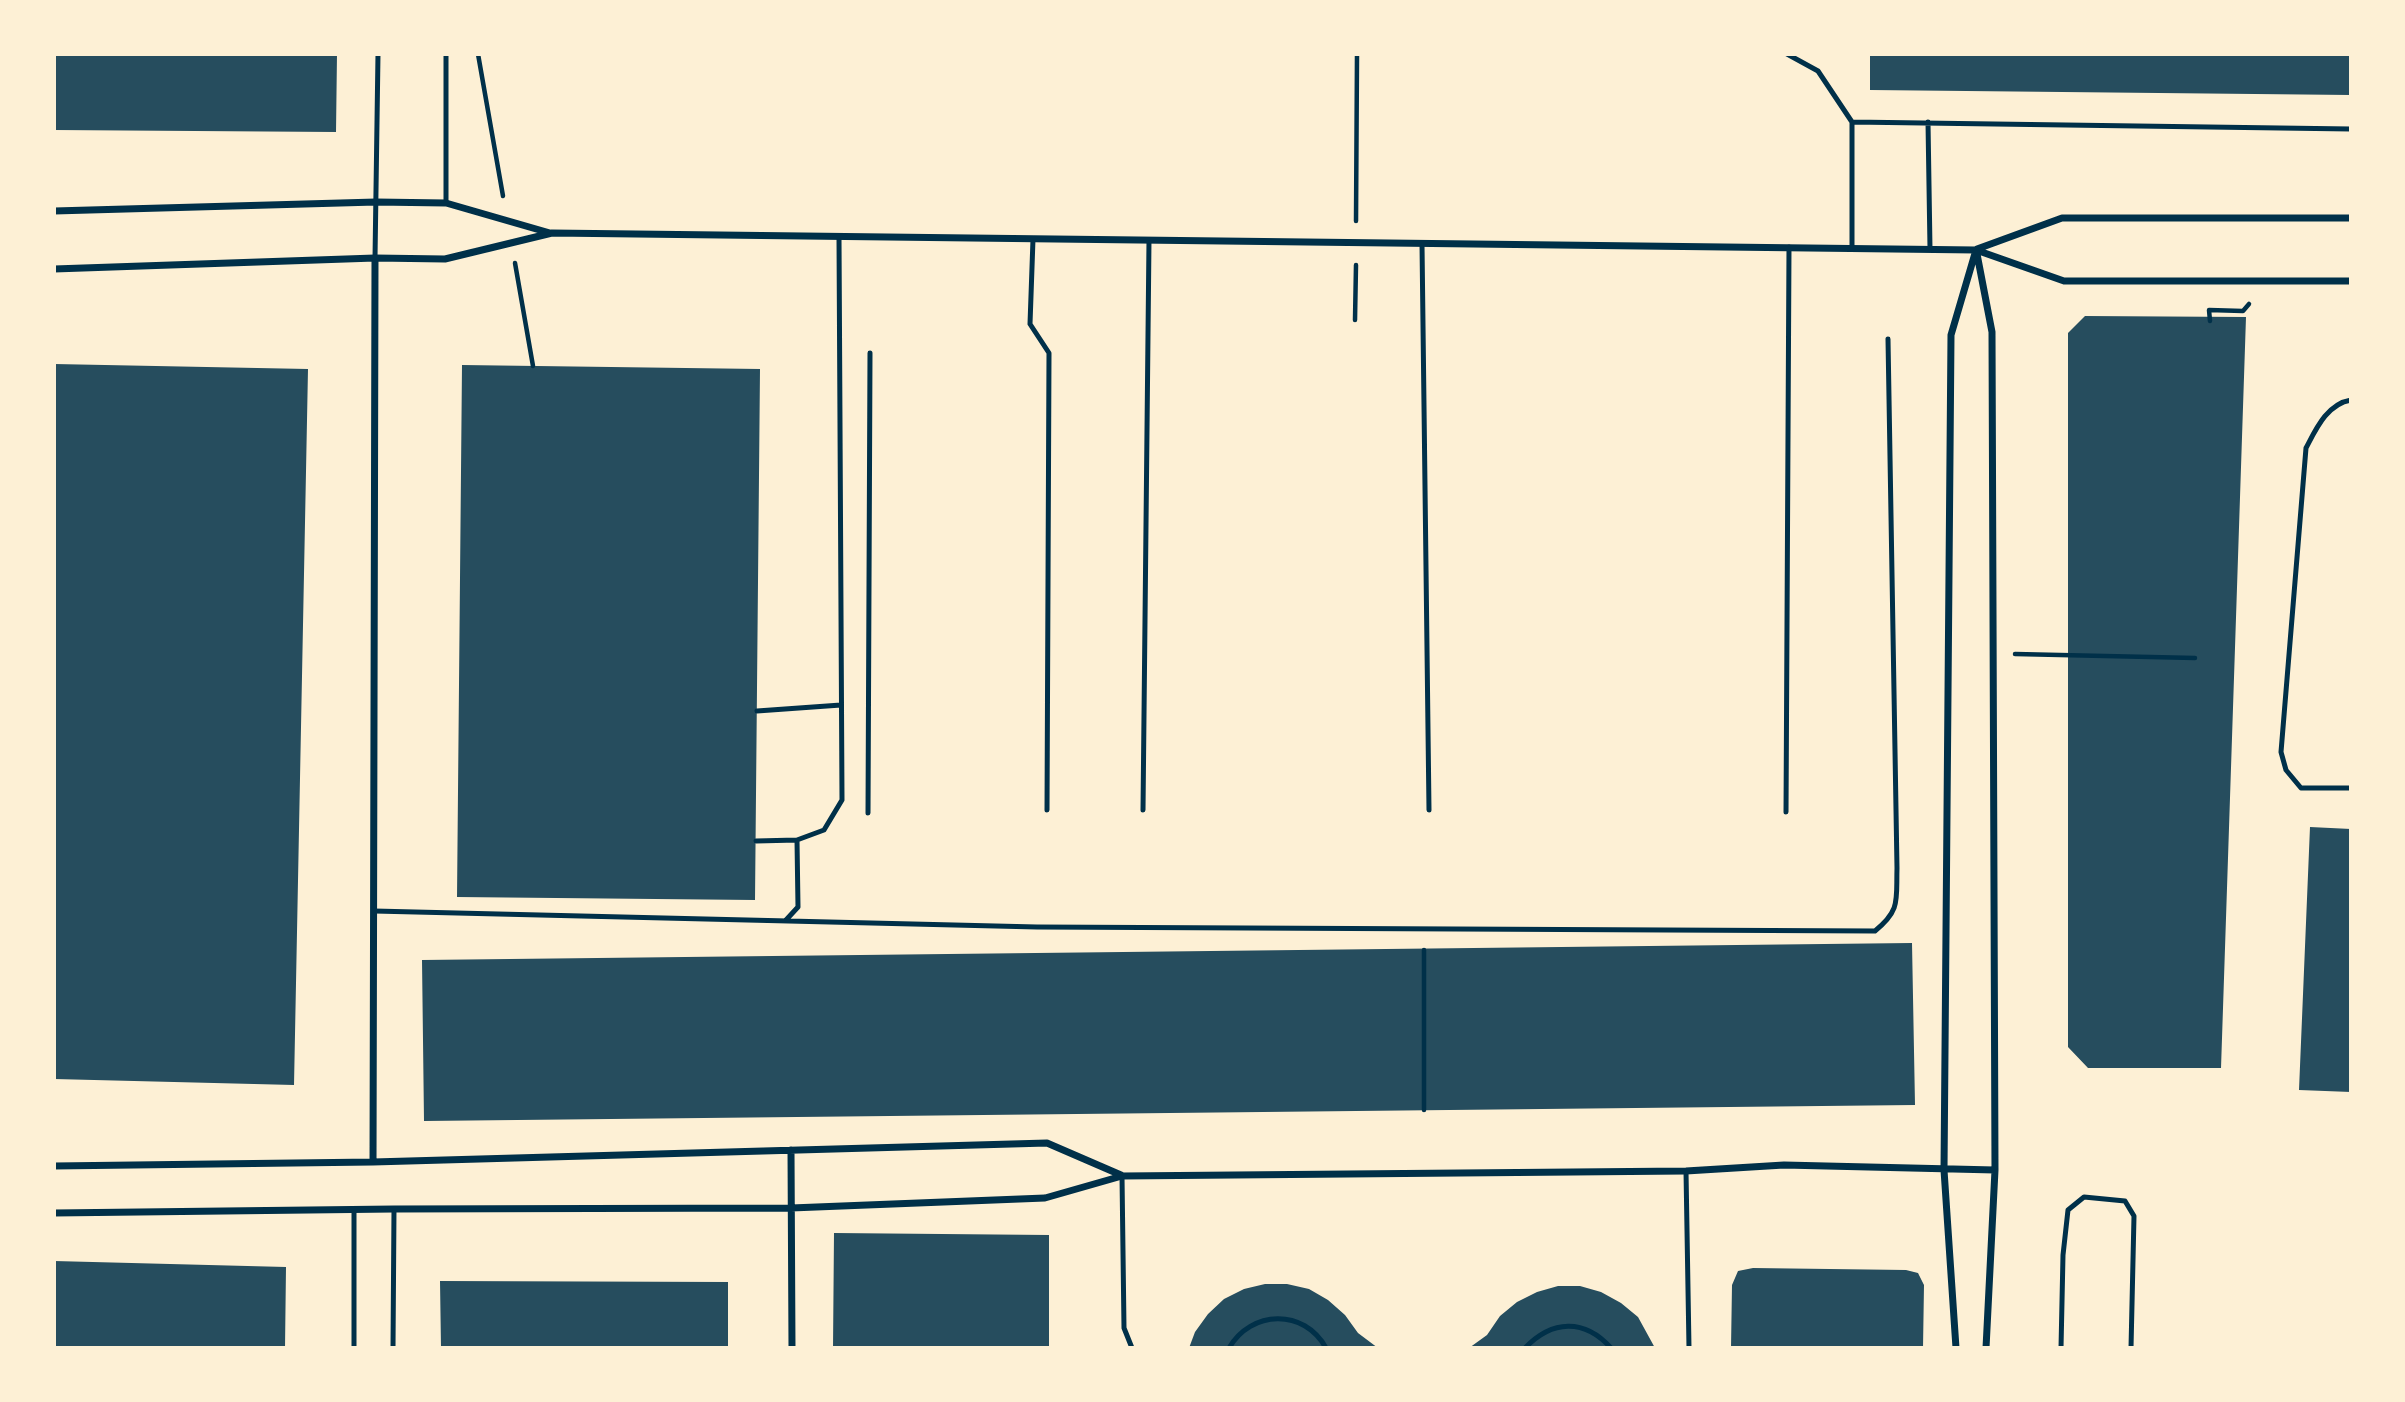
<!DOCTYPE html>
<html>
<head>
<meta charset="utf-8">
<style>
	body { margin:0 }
	#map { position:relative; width:2405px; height:1402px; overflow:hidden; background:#fdf0d5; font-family:Rubik,sans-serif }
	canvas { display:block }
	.frame { position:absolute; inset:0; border:56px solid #fdf0d5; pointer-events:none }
</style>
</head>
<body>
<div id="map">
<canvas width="2405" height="1402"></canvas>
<div class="frame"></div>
</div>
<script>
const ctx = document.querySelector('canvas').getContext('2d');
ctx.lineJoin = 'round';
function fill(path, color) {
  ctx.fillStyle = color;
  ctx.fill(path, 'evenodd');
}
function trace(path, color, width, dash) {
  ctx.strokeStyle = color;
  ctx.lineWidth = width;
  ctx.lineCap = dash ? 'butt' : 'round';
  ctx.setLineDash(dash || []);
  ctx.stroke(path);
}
fill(new Path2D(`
	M54,54h283l-1,78 -282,-2z
	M1870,54h481v41l-481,-5z
	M2085,316l161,1 -25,751h-133l-20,-21v-714z
	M54,364l254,5 -14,716 -240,-6z
	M462,365l298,4 -5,531 -298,-3z
	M2310,827l41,2v263l-52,-2z
	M1912,943l3,162 -1491,16 -2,-161z
	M834,1233l215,2v113h-216z
	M54,1261l232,6 -1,81h-231z
	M1753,1268l153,2 12,3 6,12 -1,63h-192l1,-63 6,-14z
	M440,1281l288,1v66h-287z
	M1265,1284h22l22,5 19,11 17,15 13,18 20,15h-189l6,-16 13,-18 16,-15 20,-10z
	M1558,1286h22l21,6 20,11 17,14 17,31h-186l18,-13 13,-19 17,-14 20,-10z`), '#264d5e');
trace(new Path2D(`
	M478,54l25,142
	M1356,221l1,-167
	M515,263l18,103
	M1355,320l1,-55
	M2210,321l-1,-11 34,1 6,-7
	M2015,654l180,4
	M1424,950v160`), '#003049', 4.5);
trace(new Path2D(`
	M446,54v149
	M1787,54l31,17 34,51 499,7
	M1852,122v126
	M1928,122l2,127
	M1033,239l-3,85 19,29 -2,457
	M1422,244l7,566
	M375,258l3,-204
	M2351,400c-24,4 -35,29 -45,48l-25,304 5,18 15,18h50
	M757,711l84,-6
	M1143,810l6,-570
	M1786,812l3,-565
	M868,813l2,-460
	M756,841l41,-1 27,-10 18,-30 -3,-563
	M374,911l663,16 838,4c26,-21 21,-31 22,-63l-9,-529
	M786,920l12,-13 -1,-67
	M1686,1171l3,177
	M1122,1176l2,152 8,20
	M354,1209v139
	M393,1348l1,-139
	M1229,1348c22,-38 75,-40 97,0
	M1525,1348c27,-28 59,-30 86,0
	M2061,1348l2,-93 5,-45 16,-13 41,4 9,15 -3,132`), '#003049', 5);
trace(new Path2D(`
	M54,211l322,-9 70,1 104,30
	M1977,249l85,-31h289
	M1977,254l15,78 3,838 -9,178
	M54,269l321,-11 70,1 107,-26 1424,17 88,31h287
	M791,1150l1,198
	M373,1162l2,-904
	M54,1166l319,-4 674,-19 74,32
	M54,1213l340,-4 397,-1 254,-10 77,-22 564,-5 98,-6 211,5
	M1956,1348l-12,-178 7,-835 25,-85`), '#003049', 7);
</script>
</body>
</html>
